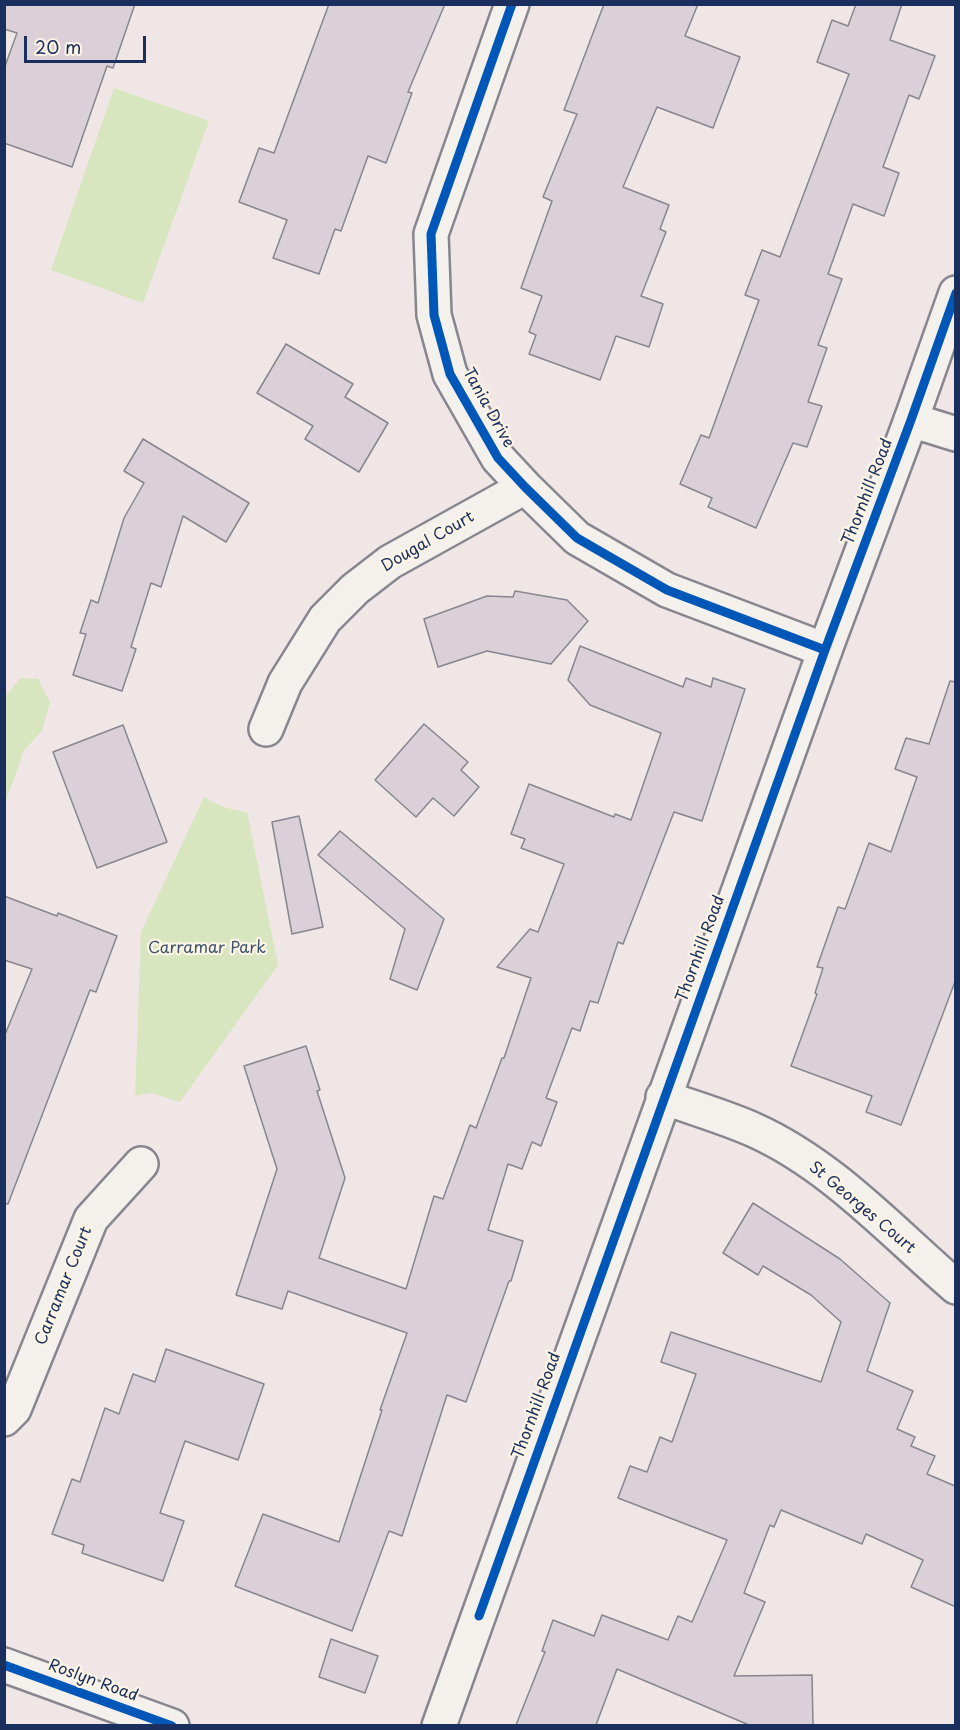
<!DOCTYPE html>
<html>
<head>
<meta charset="utf-8">
<style>
	body { margin:0 }
	#map { position:relative; width:960px; height:1730px; overflow:hidden; background:#f0e6e6; font-family:"Playpen Sans",sans-serif }
	canvas { display:block }
	.frame { position:absolute; inset:0; border:6px solid #1b2f5e; pointer-events:none }
	.scale { position:absolute; left:24px; top:36px; width:122px; height:27px; box-sizing:border-box; border:3px solid #1b2f5e; border-top:0; padding-left:8px; font-size:18px; line-height:21px; white-space:nowrap; color:#1b2f5e; -webkit-text-stroke:4px #fcf5e5; paint-order:stroke }
</style>
</head>
<body>
<div id="map">
<canvas width="960" height="1730"></canvas>
<div class="frame"></div>
<div class="scale">20 m</div>
</div>
<script>
const ctx = document.querySelector('canvas').getContext('2d');
ctx.lineJoin = 'round';
function fill(path, color) {
  ctx.fillStyle = color;
  ctx.fill(path, 'evenodd');
}
function trace(path, color, width, dash) {
  ctx.strokeStyle = color;
  ctx.lineWidth = width;
  ctx.lineCap = dash ? 'butt' : 'round';
  ctx.setLineDash(dash || []);
  ctx.stroke(path);
}
function label(font, color, halo, rows, align = 'center') {
  ctx.font = font + ' "Playpen Sans",sans-serif';
  ctx.lineWidth = 4.5;
  ctx.setLineDash([]);
  ctx.textBaseline = 'middle';
  ctx.strokeStyle = halo;
  ctx.fillStyle = color;
  for (const [text, x, y, turn = 0] of rows) {
    ctx.save();
    ctx.translate(x, y);
    ctx.rotate((+turn || 0) * Math.PI / 180);
    ctx.textAlign = isNaN(turn) ? turn : align;
    if (halo) ctx.strokeText(text, 0, 0);
    ctx.fillText(text, 0, 0);
    ctx.restore();
  }
}
fill(new Path2D(`
	M114,88l95,33 -66,182 -92,-33z
	M20,678l18,1 12,23 -8,29 -18,19 -19,54v-107z
	M204,797c14,9 27,13 43,15l31,153 -98,137 -28,-9 -17,3 6,-164z`), '#d7e6bf');
const building = new Path2D(`
	M4,4h131l-22,64 -6,-2 -35,101 -68,-24v-74l13,-36 -13,-4z
	M329,4h116l-37,88 4,1 -26,70 -18,-7 -27,75 -6,-2 -16,45 -46,-16 14,-38 -48,-18 20,-54 15,5z
	M604,4h94l-13,32 55,21 -27,71 -56,-21 -34,80 46,18 -9,24 6,3 -25,64 22,8 -14,43 -33,-11 -16,44 -71,-26 7,-19 -7,-3 13,-36 -21,-8 31,-87 -9,-4 34,-83 -13,-4z
	M856,4h46l-12,36 45,16 -16,43 -10,-4 -26,72 16,6 -15,43 -31,-12 -25,70 14,5 -24,66 9,3 -19,54 14,4 -15,41 -14,-4 -37,85 -48,-21 4,-9 -32,-14 21,-49 8,3 50,-138 -14,-5 17,-45 18,7 69,-183 -32,-12 15,-42 16,6z
	M286,344l67,40 -8,13 43,26 -29,49 -54,-33 8,-13 -56,-33z
	M143,439l106,64 -23,39 -43,-26 -22,71 -10,-4 -20,64 5,2 -14,42 -49,-16 13,-41 -6,-1 11,-33 7,3 26,-85 20,-35 -20,-12z
	M515,591l52,9 21,21 -37,43 -64,-13 -49,16 -14,-48 63,-23 26,1z
	M580,646l103,41 3,-9 25,9 2,-9 32,11 -43,132 -28,-9 -51,132 -5,-2 -20,61 -8,-2 -10,30 -8,-3 -26,70 11,4 -16,44 -9,-4 -10,27 -14,-5 -20,66 35,11 -12,40h-2l-43,121 -19,-7 -45,141 -13,-5 -37,100 -117,-45 28,-72 76,28 43,-132h-2l27,-77 -119,-42 -6,18 -46,-14 41,-126 -33,-103 62,-20 14,44 -3,1 28,87 -26,80 87,31 28,-93 9,3 27,-74 6,3 26,-70h2l27,-80 -34,-11 33,-38 8,3 26,-68 -43,-16 4,-9 -14,-5 18,-50 85,33 1,-3 16,6 30,-87 -71,-28 -22,-25z
	M950,681l6,1v297l-55,146 -35,-13 6,-16 -81,-30 26,-72 -2,-1 8,-25 -6,-1 21,-60 7,2 24,-66 22,9 26,-75 -22,-8 11,-31 23,6z
	M424,724l44,38 -7,8 18,17 -25,29 -21,-18 -17,19 -41,-37z
	M123,725l44,117 -70,26 -44,-116z
	M299,816l24,111 -31,7 -20,-112z
	M340,831l104,88 -27,71 -27,-11 15,-50 -87,-74z
	M4,896l53,20 1,-3 59,23 -21,56 -6,-2 -82,214 -4,-1v-166l28,-68 -28,-9z
	M753,1203l87,56 50,44 -23,68 46,20 -16,38 18,8 -4,9 24,10 -8,18 28,12 1,-1v122l-45,-20 12,-27 -57,-26 -4,10 -81,-34 -7,17 -4,-2 -26,68 21,9 -31,74 78,-1 1,50h-64l-132,-56 -21,56h-80l29,-73 -3,-1 11,-31 41,16 8,-21 66,25 10,-24 14,6 35,-82 -109,-42 12,-32 17,6 13,-35 12,5 24,-68 -35,-12 10,-30 150,50 20,-60 -30,-27 -48,-29 -5,9 -35,-22z
	M166,1349l98,35 -26,76 -53,-19 -25,72 24,8 -21,60 -81,-28 2,-8 -32,-11 20,-55 8,3 25,-74 14,6 14,-40 22,8z
	M331,1639l47,17 -13,37 -46,-16z`);
fill(building, '#dcd0d8');
trace(building, '#87868f', 1.5);
const minor = new Path2D(`
	M512,4l-81,230 3,81 16,59 48,84 27,29 52,51 90,52 158,60
	M911,420l45,14
	M266,729l19,-46 40,-64 30,-30 35,-27 135,-75
	M663,1097c30,11 62,20 91,33 78,35 138,102 202,157
	M4,1419l10,-10 77,-190 50,-55`);
const tertiary = new Path2D(`
	M4,1665l168,61
	M439,1726l386,-1076 86,-230 45,-127`);
trace(minor, '#87868f', 38);
trace(tertiary, '#87868f', 38);
trace(minor, '#f4f0eb', 33);
trace(tertiary, '#f4f0eb', 33);
trace(new Path2D(`
	M512,4l-81,230 3,81 16,59 48,84 27,29 52,51 90,52 158,60
	M479,1616l346,-966 86,-230 45,-127
	M4,1665l168,61`), '#0057b8', 9);
label('16px', '#1b2f5e', '#fcf5e5', [
	["Tania Drive",488,408,61],
	["Thornhill Road",868,492,-69],
	["Dougal Court",428,542,-30],
	["Thornhill Road",701,949,-70],
	["St Georges Court",862,1208,40],
	["Carramar Court",64,1286,-68],
	["Thornhill Road",537,1406,-70],
	["Roslyn Road",93,1681,20]
]);
label('16px', '#3d546b', '#fcf5e5', [
	["Carramar Park",207,949]
]);
</script>
</body>
</html>
